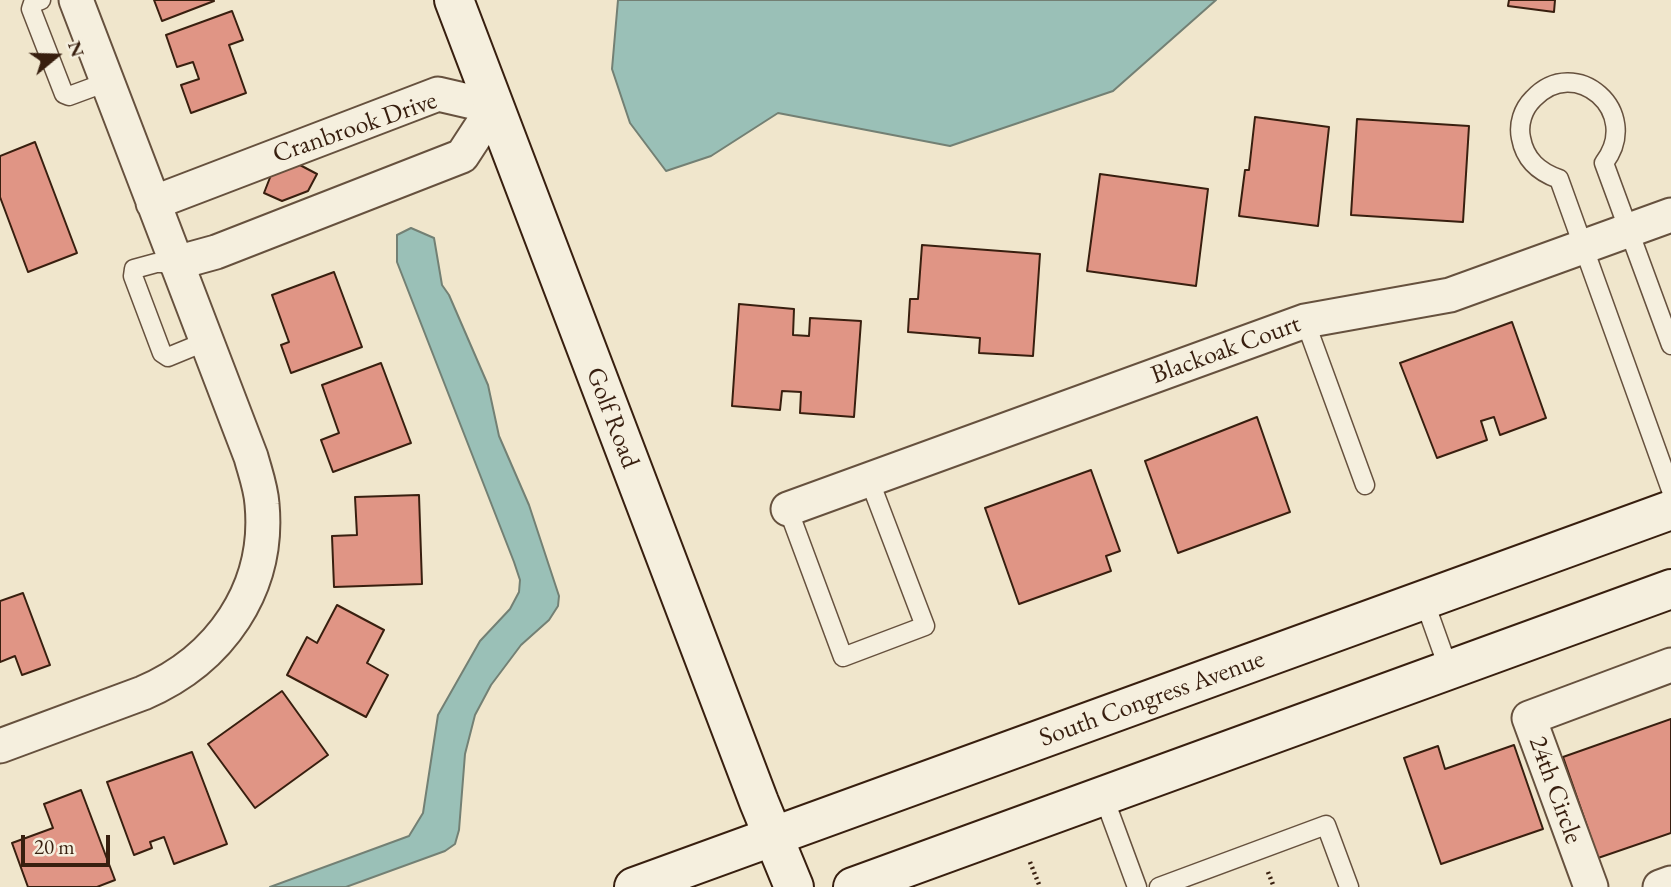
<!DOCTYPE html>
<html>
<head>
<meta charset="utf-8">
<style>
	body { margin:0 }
	#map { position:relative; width:1671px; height:887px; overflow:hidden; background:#f0e6cc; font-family:"EB Garamond",serif }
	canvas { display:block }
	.north { position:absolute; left:21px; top:21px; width:70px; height:70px; -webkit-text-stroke:5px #f5efde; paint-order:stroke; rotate:71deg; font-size:19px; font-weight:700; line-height:28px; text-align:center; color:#381f0f }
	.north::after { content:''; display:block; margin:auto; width:24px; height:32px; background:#381f0f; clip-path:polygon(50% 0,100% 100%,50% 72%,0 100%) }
	.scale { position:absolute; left:21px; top:835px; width:89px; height:32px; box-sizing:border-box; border:4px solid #381f0f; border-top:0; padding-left:9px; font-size:21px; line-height:24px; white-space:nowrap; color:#381f0f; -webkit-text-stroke:5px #f5efde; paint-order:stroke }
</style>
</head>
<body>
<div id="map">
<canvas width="1671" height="887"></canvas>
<div class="north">N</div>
<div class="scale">20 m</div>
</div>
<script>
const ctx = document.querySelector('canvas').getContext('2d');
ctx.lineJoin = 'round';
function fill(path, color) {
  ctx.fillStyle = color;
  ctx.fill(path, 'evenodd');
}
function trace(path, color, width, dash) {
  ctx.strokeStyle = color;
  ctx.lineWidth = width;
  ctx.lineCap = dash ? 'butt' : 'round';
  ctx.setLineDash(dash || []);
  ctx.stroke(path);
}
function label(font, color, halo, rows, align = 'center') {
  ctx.font = font + ' "EB Garamond",serif';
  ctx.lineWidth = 6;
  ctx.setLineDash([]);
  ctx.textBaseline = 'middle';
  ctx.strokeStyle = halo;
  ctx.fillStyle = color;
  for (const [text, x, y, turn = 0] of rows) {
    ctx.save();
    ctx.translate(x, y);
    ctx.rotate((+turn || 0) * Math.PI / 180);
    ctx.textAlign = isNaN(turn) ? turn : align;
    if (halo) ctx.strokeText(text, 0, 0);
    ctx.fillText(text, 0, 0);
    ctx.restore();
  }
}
const water = new Path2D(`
	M618,0h598l-103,91 -163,55 -172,-33 -67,43 -45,15 -36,-48 -18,-54z
	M411,228l23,10 8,47 7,10 39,90 11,51 30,69 30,91 -1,10 -9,14 -28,25 -30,40 -16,30 -10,39 -6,76 -4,14 -10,7 -99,36h-76l139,-51 14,-23 15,-98 42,-74 30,-32 9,-17 1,-12 -6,-18 -117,-300v-27z`);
fill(water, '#9ac0b7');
trace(water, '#738074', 2);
const building = new Path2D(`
	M154,0h59l1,1 -52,20z
	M1509,0h46l-1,12 -46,-6z
	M232,11l11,29 -14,5 17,48 -55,20 -10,-28 18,-6 -6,-17 -16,5 -11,-32z
	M1255,117l74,10 -11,99 -79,-10 6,-46h4z
	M1357,119l112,7 -6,96 -112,-7z
	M35,142l42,111 -49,19 -28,-75v-41z
	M298,164l19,10 -9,17 -26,10 -18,-8 7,-18z
	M1100,174l108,15 -12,97 -109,-15z
	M922,245l118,9 -7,102 -54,-3 1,-15 -72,-6 2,-33h8z
	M334,272l28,75 -71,26 -10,-28 8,-3 -17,-47z
	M739,304l55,5 -1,26 16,1 1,-18 51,3 -7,96 -54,-4 1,-21 -19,-1 -2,19 -48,-4z
	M1512,322l34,96 -46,17 -6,-18 -13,4 6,19 -50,18 -37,-95z
	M381,363l30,80 -78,29 -12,-32 18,-7 -17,-48z
	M1257,417l33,95 -112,41 -33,-92z
	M1091,470l29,81 -14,5 5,15 -92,33 -34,-96z
	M419,495l3,89 -88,3 -2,-51 25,-1 -2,-38z
	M23,593l27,72 -28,10 -7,-19 -15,6v-61z
	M337,605l47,25 -17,33 21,12 -22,42 -79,-42 20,-38 10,6z
	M282,691l46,64 -73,53 -47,-64z
	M1671,719v114l-73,25 -35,-101z
	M1514,745l29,84 -102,35 -37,-106 34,-12 7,23z
	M192,752l35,92 -53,20 -10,-27 -14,5 2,6 -18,7 -27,-73z
	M81,790l34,90 -18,7h-69l-16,-44 41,-15 -9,-24z`);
fill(building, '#e09585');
trace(building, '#381f0f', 2);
const lane = new Path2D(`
	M41,0l-8,3 -2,6 33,85 5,2 38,-14
	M176,263h-20l-22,6 -1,7 29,77 6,4 39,-16
	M1305,321l60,164
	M1671,345l-67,-182c39,-51 -29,-110 -71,-64 -10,10 -15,25 -12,39 4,22 18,34 38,41l112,311
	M788,509l55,148 82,-31 -56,-147
	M1424,600l25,70
	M1103,795l34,92
	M1159,887l167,-62 23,62`);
const street = new Path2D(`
	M153,203l285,-109 56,13 -32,49 -246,96 -40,11
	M788,509l517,-188 145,-26 221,-80
	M0,746l143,-53c77,-33 127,-104 119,-189 -1,-16 -7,-32 -11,-47l-175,-457
	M1591,887l-62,-169 142,-53
	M1660,887l11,-4`);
const secondary = new Path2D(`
	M454,0l305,802 35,85
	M634,887l1037,-377
	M853,887l818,-298`);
trace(lane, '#66513e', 21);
trace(street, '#66513e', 37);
trace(secondary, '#381f0f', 42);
trace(new Path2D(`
	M1030,862l10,25
	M1268,872l6,15`), '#381f0f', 4.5, [2, 3.5]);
trace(lane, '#f5efde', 18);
trace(street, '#f5efde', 33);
trace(secondary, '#f5efde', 38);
label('26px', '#381f0f', '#f5efde', [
	["Cranbrook Drive",355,128,-19],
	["Blackoak Court",1226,350,-20],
	["Golf Road",612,418,69],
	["South Congress Avenue",1152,699,-20],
	["24th Circle",1555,790,70]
]);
</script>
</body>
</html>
